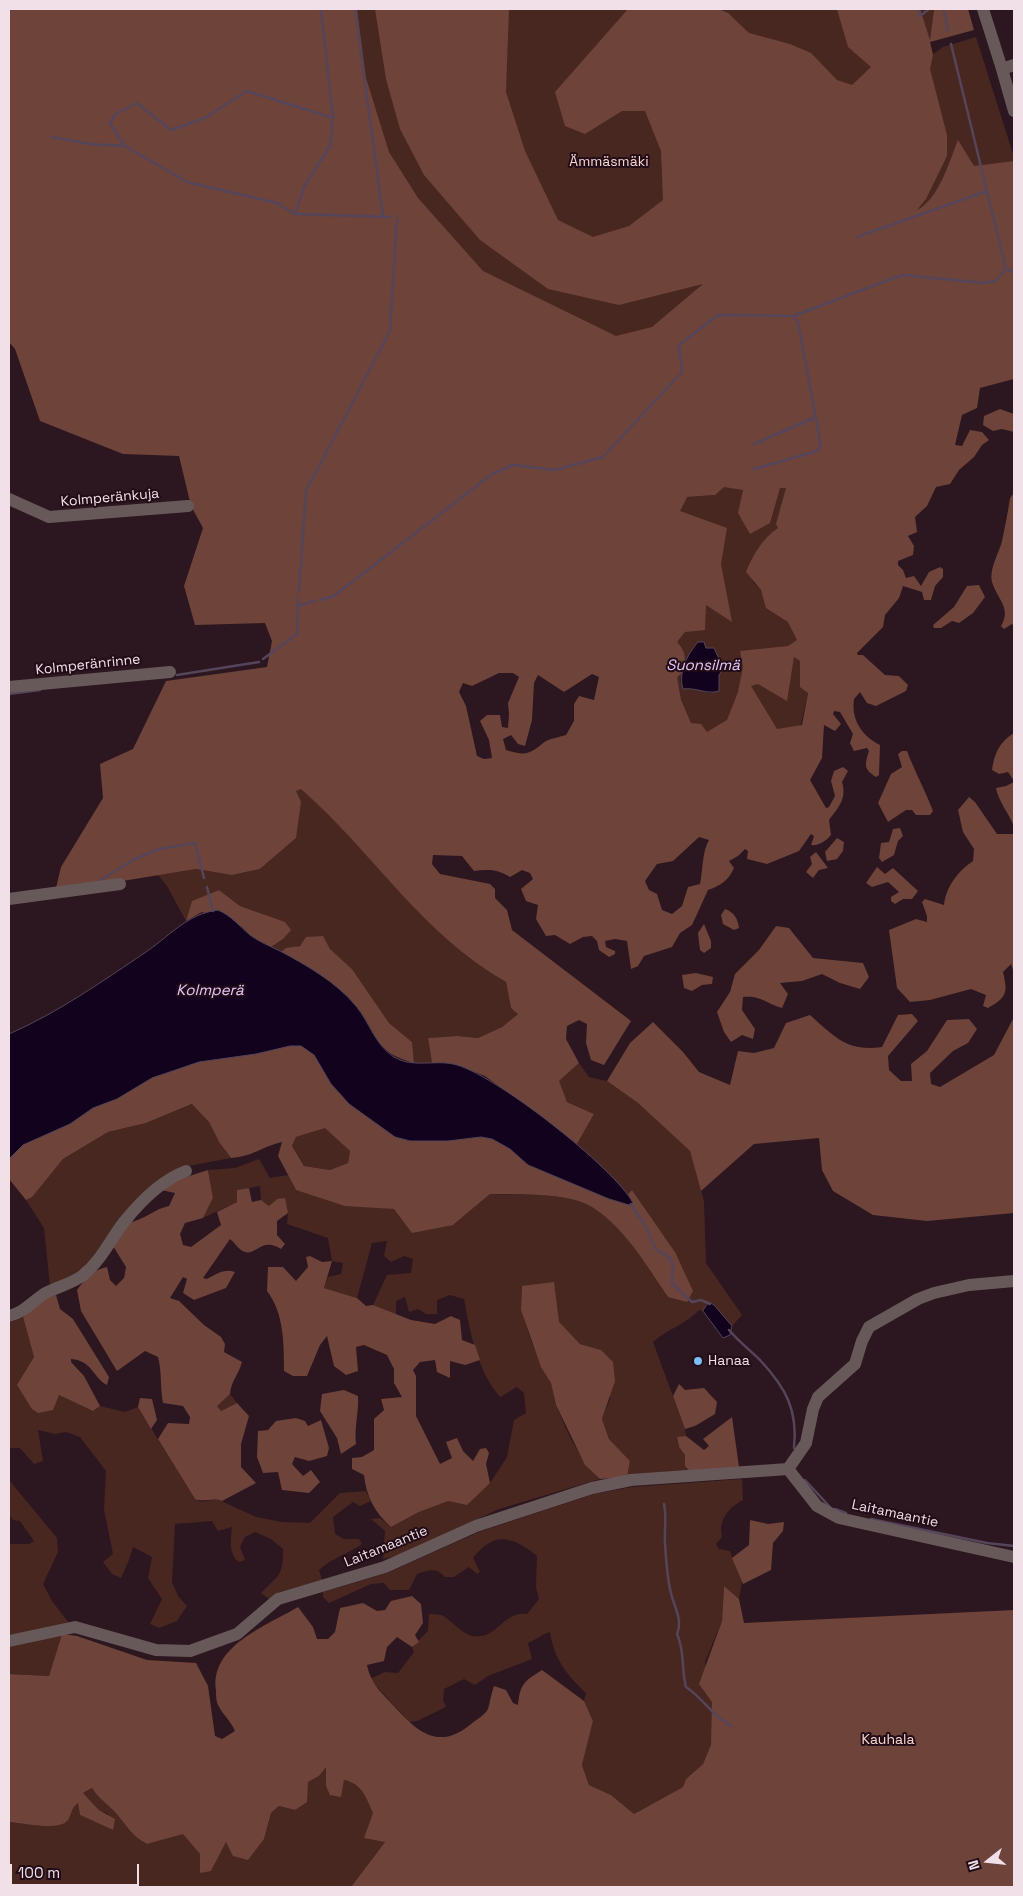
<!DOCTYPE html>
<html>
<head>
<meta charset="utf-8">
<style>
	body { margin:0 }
	#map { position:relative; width:1023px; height:1896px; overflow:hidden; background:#2c1620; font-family:"Space Grotesk",sans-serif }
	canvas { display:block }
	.frame { position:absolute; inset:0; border:10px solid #f1e0e7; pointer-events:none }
	.north { position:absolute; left:963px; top:1836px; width:50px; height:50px; -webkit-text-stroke:4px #220c17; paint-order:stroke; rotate:254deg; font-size:14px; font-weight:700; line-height:20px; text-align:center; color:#f1e0e7 }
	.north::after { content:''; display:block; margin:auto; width:18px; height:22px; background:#f1e0e7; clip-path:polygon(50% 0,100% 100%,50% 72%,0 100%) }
	.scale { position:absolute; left:10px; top:1864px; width:129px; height:22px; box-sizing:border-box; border:2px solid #f1e0e7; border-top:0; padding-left:6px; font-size:15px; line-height:18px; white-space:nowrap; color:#f1e0e7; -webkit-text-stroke:4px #220c17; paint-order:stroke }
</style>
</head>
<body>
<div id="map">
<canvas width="1023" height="1896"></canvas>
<div class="frame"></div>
<div class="north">N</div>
<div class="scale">100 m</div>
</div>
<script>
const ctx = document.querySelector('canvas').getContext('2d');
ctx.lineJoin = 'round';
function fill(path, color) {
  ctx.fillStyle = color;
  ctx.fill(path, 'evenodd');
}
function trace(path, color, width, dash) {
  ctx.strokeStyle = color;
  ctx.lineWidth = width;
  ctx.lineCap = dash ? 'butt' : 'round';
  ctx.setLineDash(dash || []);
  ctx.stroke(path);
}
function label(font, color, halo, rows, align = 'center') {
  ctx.font = font + ' "Space Grotesk",sans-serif';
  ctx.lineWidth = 4;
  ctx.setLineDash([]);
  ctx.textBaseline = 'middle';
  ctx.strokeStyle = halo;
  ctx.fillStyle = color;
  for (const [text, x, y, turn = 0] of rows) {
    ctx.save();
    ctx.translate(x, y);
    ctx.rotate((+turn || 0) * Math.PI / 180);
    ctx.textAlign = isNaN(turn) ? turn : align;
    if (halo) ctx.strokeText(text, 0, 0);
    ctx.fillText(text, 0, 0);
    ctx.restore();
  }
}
fill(new Path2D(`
	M314,9h620l-4,33 3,12 10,-7 33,-10 38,120v165l-236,206 -27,32 2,22 8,8 4,10 35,9 8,84 -22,97 -144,-98zM656,483l59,12 -28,2zM686,659l25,35 -31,-13z
	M301,788c71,63 120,146 205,194l5,26 8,5 -17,14 -24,11 -21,-2 -29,2 4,25h-18l-2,-21 -23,-19 -37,-54 -22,-20 -7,-12 -42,15 -10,-5 12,-8 -23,-26 -20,-7 -21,-16 -26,11 -7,20 -19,-35 -9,-11 38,-6 36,6 28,-6 36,-31v-47z
	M579,1063l10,14 18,4 31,22 52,48 14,50 2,62 36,52 -10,11 -18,-21 -8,-1 -3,7 -4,-1c-12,14 -32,19 -46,32l32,87 1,7 -9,2 2,9 6,8v11l6,7 -64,4 3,-16 -21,-22 -7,-20 8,-20 -9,-49 -21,-6 -58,-58c-3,34 13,65 28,95 4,8 3,18 7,26 10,26 23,53 43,72l-101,30 -99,46 -17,4 2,-28 -14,-12 9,-1 11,9 28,-15 71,-29 17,-26 7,-37 12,-7 -2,-20 -7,-6 -17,10c-23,-27 -30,-65 -36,-98l-14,-4 -13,5v14h-11l-8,-5 -9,3 -4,-15 -9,4v14l-23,-10 14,-30 24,-2 2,-14 -9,-3 -13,6 -7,-6 3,-15 -15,2 -15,55 -33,-10 4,-11 13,-3 2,-11 -11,-2 -4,-23 -41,-14 1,-11 -11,-14 -8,7 -8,-6 -1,-14 -23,4v12l-34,16 10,-20 -5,-28 27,-2 24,-9 11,19 18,-3 8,15 98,19 59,16 37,-31c29,1 77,-2 102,13 34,21 54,58 76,90l7,-45 -43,-62 -4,4 -51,-50 17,-30 -27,-12 -9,-21z
	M193,1104l16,18 10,20 12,16 -53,10 -101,106 -27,12 -6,-58 -18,-28 6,-4 31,-37 45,-27 38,-9z
	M326,1127l24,24 -2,12 -18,7 -26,-4 -12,-20 4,-9z
	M23,1317l11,40 -5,10 30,28 34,16 7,-5 25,6 13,-5 57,92 7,3 15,-3 39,18 26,5 28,1 30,-30 26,-2 5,10 -11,5 -7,-4 -20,15 2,17 9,5h15l3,5c-14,10 -30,14 -43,26l3,10 -43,12 -10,7 -8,-6c18,-19 22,-16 22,-44l-12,-10 -16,-7 -10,5 -5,10 5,13 -6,2c-11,-8 -8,-23 -7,-35l-14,4 -6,-10 -37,3 -3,58 6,14 9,10 -10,15 -18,7 -9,-4 12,-25 -14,-21 4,-21 -19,-10 -4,13 -8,18 -9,-4 -9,-12 10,-8 -9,-44 2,-39 -26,-34 -14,-5 -11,2 -17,-4 5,31 -9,3 -14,-16h-11v-125z
	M230,1394l7,9 -16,8 -5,-6z
	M742,1479l1,21c-15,8 -25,20 -21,37l-6,7 3,5 11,2 12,31 -3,17 -15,-13 -2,35 -17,41 7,39v44l-9,19 -17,15 -3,8 -49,27 -23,-19 -22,-10 -7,-20 11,-44 -9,-20 2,-8c-19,-18 -32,-34 -36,-61 -8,2 -14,8 -22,11l4,16 -44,17 -13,9 -11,-6 -20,10 -1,11 3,7 -29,14 -8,1 -39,-43 15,-7 13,1 16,-21 -2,-5 16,-16 1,-17c5,0 12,0 16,3 12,8 20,22 37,19 18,-4 24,-25 45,-22l12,-15 -3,-12 1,-31c-25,-20 -43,-25 -64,2l7,14 -3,2 -8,-7 -15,10h-9c-9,-10 -16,-7 -28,-3l-8,16h-19l-6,-7 -13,1 -42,19 -6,-6v-5l64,-19 92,-41 115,-38 38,-7z
	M9,1480l48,58 1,14 -15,32 9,17 17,22 -47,13 -13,-2v-90h20l5,-3 -14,-20 -7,-1 -4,-5z
	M62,1634l-13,42 -40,-2v-29z
	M326,1766l16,20 2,-6c26,6 32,40 41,62l-34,45h-342v-65c14,1 47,9 57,0 5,-5 5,-14 12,-19l2,12 33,15 -5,-16 -9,-4 -16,-17 9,-5c6,10 14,15 22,23 11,12 17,25 33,33l36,-11 17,21v17h11l15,-30 38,-2 7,-26 8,-7 16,4 11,-18 2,-10 11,-6z`), '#482720');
fill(new Path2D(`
	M9,9h348l9,69 23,74 29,46 65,73 133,65 36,-9 51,-43 -84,21 -71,-16 -68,-49 -56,-65 -24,-46 -14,-50 -11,-70h134l-3,83 19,59 33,69 35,17 36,-11 34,-26 -2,-49 -16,-40h-23l-37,23 -20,-8 -10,-34 73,-83h91l9,4 21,20 41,11 21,9 26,27 15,5 19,-18 -23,-20 -11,-38h83l10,31 4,-31h34l6,21 -44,12 3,13 -3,14 17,66v21l-21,43 -9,11c22,-11 32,-48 41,-70l16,26 40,-5v218l-34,9 -3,20 -15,7 -7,30 7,1 8,-16 12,2 7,8 -7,5 -8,12 -15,13 -9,14 -14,3 -9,19 -12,11 2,15 -9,4 6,10 -1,9 -15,6v4l5,5 3,8 8,-2 7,10 8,-14 11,-5 3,2v8l-8,9 -4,14h-7l-2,-8 -19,-6 -4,12 -14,17 -2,12 -26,26 1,2h5l22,20 14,1 9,9 -2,6 -30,15 -9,-3 -7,-11 -6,7c-3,21 8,37 26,46l-1,30 -3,2c-13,-8 -11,-13 -7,-26l-2,-3 -13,3 -4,-8 3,-9 -13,-22 -6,-1 -1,3 8,10 -6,7 -11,-6 -2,33 -12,22 16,28 3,-1 6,-11 -4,-15 3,-10 9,-4 5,4 -6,11c5,16 -3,25 -13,38l2,15c-5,6 -12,11 -20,10l3,-9 -3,-2 -12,17 -32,13 -20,-5 1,-8 -3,-2 -7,7 -9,5 5,7c-5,12 -14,18 -26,22l-16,35 -12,8 -8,14 -28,9 -6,10 -7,3 -4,-28 -12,-2 -10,2 1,6 9,4v3l-6,3 -10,-7 -2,-9 -5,-5 -9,1 -13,7 -15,-9 -9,1 -10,-17 2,-14 -12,-4 -5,-12 12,-10 -3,-6 -8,-3 -12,7c-12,-8 -23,-8 -36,-6l-12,-15 -29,-1 -1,9 8,10 50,10 5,5v9l12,12 5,20 119,91 -27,44 -13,-5 -5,-17 1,-19 -8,-4 -12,6 -1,13 13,24 -20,18 8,21 27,12 -17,30 -92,-68 -31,-12 -22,-1 -4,-25 29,-2 21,2 24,-11 16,-13 -7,-6 -5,-26c-86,-49 -133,-130 -205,-193l-5,2 5,11 -5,36 -36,31 -28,6 -36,-6 -141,23 6,-25 42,-69 -3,-34 33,-15 33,-68 101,-14 5,-26 -7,-18 -70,2 -11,-39 19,-58 -12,-22 -12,-50 -56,-2 -83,-33 -25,-72 -6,-7zM724,487l19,3 -5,23 12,21 20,-11 10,-35h6l-10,36 2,4c-15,10 -26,28 -32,44l15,18 5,18 22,14 9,18 -9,6 -48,5 3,16 -5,25 -11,28 -20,12 -6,-8 -10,-1 -10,-23 -4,-23 5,-4c4,-14 5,-20 -5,-31l8,-10 20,-2 1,-25 26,17 -11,-58 6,-36 -47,-17 7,-14 28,-2zM794,657l6,4v26l8,6 -6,32 -25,4 -26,-43 7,-2 29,17zM499,673h14l6,4 -11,26 1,11 -1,14 -6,-1 -2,-12h-13l-7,6 9,19 3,18 -8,1 -7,-3 -11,-50 -7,-14 4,-9 9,3zM592,674l7,3 -5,23 -15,-4 -5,8v17l-8,14c-6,2 -14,3 -20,6 -16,12 -18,16 -40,9l-3,-11 8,-4 7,9 7,2 7,-26 2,-37 4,-8 26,17zM699,837l10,3c-7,12 -6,29 -9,44l-12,3 -6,19 -10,8 -10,-4 -5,-16 -8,-4 -4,-9 12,-17 16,-3z
	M1000,409l14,5v18l-12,-3 -9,2 -10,-6 1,-9z
	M1014,493v134l-2,-3 -8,5 -3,-3c11,-18 -4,-27 -9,-44 -3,-13 7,-29 10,-41 3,-15 6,-29 8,-43z
	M979,585l6,12 -12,16 -14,10 -7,-2 -11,7h-7l-1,-3 21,-18 13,-21z
	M1014,733v48l-6,-9 -9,2 -7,-4c2,-16 8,-29 22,-37z
	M902,751h5c8,21 18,39 26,60l-3,4h-14l-4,-5h-6l-18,12 -10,-19 13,-29 11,-7 -4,-13z
	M1014,782v45c-5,-14 -16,-26 -18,-39l10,-2z
	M969,797l6,5 22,32h17v139l-3,-9 -8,8c5,21 4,25 -15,36l-5,-2 3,-11 -15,-6 -41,11 -20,2 -13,-14 -8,-58 27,-11 11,3v-6l-5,-14 3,-3 19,6c2,-18 14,-34 29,-44l1,-12 -11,-17 -5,-22z
	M900,828l3,8 -5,5 -4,14 -12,7 -3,-4 2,-15 8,-1 4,-13z
	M837,838l7,4 -1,9 -6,8 -10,2 -2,-9z
	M816,852l12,16 -9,2 -6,8 -7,-6 6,-8 -2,-7z
	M877,867l8,7 8,-6 25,23 -6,8h-9l-8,5 -4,-3v-4l8,-5 -11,-10 -16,5 -6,-4z
	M219,890l21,16 45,16 6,8 -8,9 -12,8 -20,-11 -10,-10 -39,-14 -16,9 6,-20z
	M725,909c9,3 13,10 14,19l-5,2 -11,-6 -2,-9z
	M704,924l7,17v7l-7,5 -4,-3 -2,-17z
	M776,926l13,2 24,30 50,5 6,14 -9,12 -20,-6 -18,-9 -20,7 -22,2 8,11 -6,14c-17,-5 -21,-13 -39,-11l-1,13 13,19 -2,10 -11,-4 -11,7 -7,-10 -7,-20 13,-20 5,-18 24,-24z
	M323,936l7,13 22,20 37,54 23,19 2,21c-41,-11 -35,-29 -58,-57 -20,-24 -48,-39 -75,-54l5,-4 14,-2 6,-9z
	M696,973l17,4 -1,7 -10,1 -10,6 -8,-3 -2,-13z
	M912,1014l6,7 -30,35 1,14 12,11h11l-1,-17 16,-13 20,-31 22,-1 8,10 -9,14 -15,8 -23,22 1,11 9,3 54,-32 20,-38v196l-87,8 -54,-6 -40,-24 -11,-21 -3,-32 -65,6 -53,47 -11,-40 -52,-48 -31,-22 23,-38 23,-21 30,30 16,20 31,13 8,-34 16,2 20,-5 12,-25 24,-8c25,22 37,37 72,32l16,-32z
	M290,1046h11l13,9 35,49 46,33 15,4h38l33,-4 11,2 18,10 18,16 81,34 20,6 4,-2 -5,-9 4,-4 43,62 18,39 -6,11 -19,-5c-22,-32 -42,-68 -76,-90 -25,-15 -73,-12 -102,-13l-37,31 -41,8 -18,-24 -49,-3 -49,-16 -18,-34 4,-14c-21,5 -28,14 -51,16l-12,-16 -10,-20 -17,-18 -46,19 -38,9 -45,27 -31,38 -6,3 -17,-21v-20l14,-14 47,-21 23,-16 24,-9 35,-21 47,-16 57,-8zM325,1128l25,23 -2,12 -18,7 -26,-4 -12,-20 4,-9z
	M208,1170l5,28 -10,20 -18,5 -5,11 3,11 8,2 30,-22 -4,-13 20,-10v-12l12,-2 3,14 9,-2 8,6 8,-7 8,-1 3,15 -11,8v14l8,9 -4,5c-21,-14 -26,11 -40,1 -4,-3 -7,-8 -11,-11l-27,39 4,1c9,-5 18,-11 28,-7l-9,16 -32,12 -11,-7 4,-14 -4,-2 -13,21 9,3 25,24 17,12 4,7 -1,8 18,10c-3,12 -11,19 -12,32l-13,12 4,5 16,-8 12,13 -8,28v23l15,16 -34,18c-9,-4 -18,2 -27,-2l-37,-60 10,-16 21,1 1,-7 -7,-11 -20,-3c-3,-16 -1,-31 -5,-46l-13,-6 -28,20 -36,-60 -4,-21c7,-10 17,-21 30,-23l3,13 6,6 8,-8 2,-11 -13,-21 15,-23c18,-4 26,-14 41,-17l6,-13 -14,-3 19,-11z
	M310,1256l12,6 10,-1 -8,27 33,10 9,8 7,-1 38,15 24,4 16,-8 9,4 2,20 13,5 5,15 -15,5 -15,-4v17l-13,-6 -2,-12 -15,2 -7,8 3,6v40l24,48 12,-6 -6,-16 11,-4 6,13 10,10 7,-12 6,-1 3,5 -3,11 4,19 -23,22 -19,-4 -29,11 -28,15c-16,-14 -25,-31 -27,-52l-12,-6v-11l10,-1 12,-7v-31l10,-9 -3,-11 21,-2 -8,-14v-14l-7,-14 -23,-10 -8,2 2,24 -12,4 -12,-9 -7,-30 -7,9 -13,31h-14l-9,-5c0,-27 0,-58 -17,-80l1,-24h15l13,14 12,-14 -2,-10z
	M554,1282l5,40 21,22 21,6 12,12 2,19 -13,38 7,20 21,22 -3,16 -27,2 -15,-14 -29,-60 -5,-22 -10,-16 -20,-57 1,-24z
	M56,1295l4,14 13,10 36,58 -2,8c-15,-8 -14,-24 -36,-26v3l13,14 16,30 -7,5 -34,-16 -6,15 -15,3 -6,-4 -15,-24 17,-28 -11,-40 20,-17z
	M679,1384l6,6 19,-2 13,14 -2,12 -20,12 -10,3 -12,-33z
	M344,1390l14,6c1,17 -4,31 -2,48l-15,10 -4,-16 -17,-27 2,-17z
	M140,1398l12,1 5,21 -6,9 -13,-22z
	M732,1417l7,50 -48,6 -6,-7v-11l-6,-8 -2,-10 9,-1 18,14 5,-4 -6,-7z
	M296,1418l9,3 3,5 13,-6 8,28 -2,8 -18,5 -14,-4 -3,7 11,12 8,-6 9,12 -11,11 -27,-3 -4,-18 -15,1 -6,-16 1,-26 10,-1 8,-9z
	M750,1520l18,4 16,-2 -1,9 -10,12 -2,27 -28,14 -11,-26 17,-13z
	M724,1586l15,13 5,24 270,-13v277h-663l34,-45 -21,-4 9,-25c-7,-16 -11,-29 -29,-33l-3,17 -11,-2 -4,-9v-19l-7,9 -11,6 -1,20 -12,8 -16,-4 -8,7 -7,26 -16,21 -15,-4 -7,-14 -15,29 -11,2v-19l-17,-20 -36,10c-16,-8 -22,-21 -33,-33 -8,-8 -16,-13 -22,-23l-9,5 16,17 16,9 -2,11 -33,-15 -2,-12c-7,5 -6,11 -10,17 -8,12 -45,3 -59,2v-148l40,2 13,-42 15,2 70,24 49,3 12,23 7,50 7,3 13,-8c-4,-10 -12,-16 -17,-26 -2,-4 -2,-10 -2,-15 -6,-44 50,-64 82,-83l15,20 4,12h11l7,-7 5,-24 23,-5 14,8 8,-1 6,-9 21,-5 9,8 2,19 -8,12 4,7 -7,5 -15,-10 -10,10 -3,14 -17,4c4,19 14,27 27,41 23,26 45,45 77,18 5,-4 14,-9 17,-15 2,-7 3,-15 6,-23l12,4 7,13 5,2c2,-22 7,-24 24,-35l42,31 9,20 -11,44 7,20 22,10 23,19 49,-27 3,-8 17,-15 8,-19 1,-43 -13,-18 23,-63z`), '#6e4339');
const water = new Path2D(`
	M698,642h6l2,6h8l6,13 1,11 -2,3v16c-12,4 -23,-4 -36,-2 -5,-17 4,-34 15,-47z
	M218,910c14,6 21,16 32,25 9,7 20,11 30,16 28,15 56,31 76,55 14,17 19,39 38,51 18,11 40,3 59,7 38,7 163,105 180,139l-4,2 -20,-6 -81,-34 -18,-16 -18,-10 -11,-2 -33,4h-38l-15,-4 -46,-33 -18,-20 -17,-29 -13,-9h-11l-34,8 -57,8 -47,16 -35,21 -24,9 -23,16 -47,21 -14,14v-125c48,-21 91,-51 134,-80 26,-17 43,-40 75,-44z
	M709,1302l5,3 18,21 -2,9 -7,3 -20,-27z`);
fill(water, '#12021e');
trace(water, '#55455a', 1);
trace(new Path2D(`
	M355,9l28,206
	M918,9l2,7 9,-7
	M944,9l4,22
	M951,44l55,225 8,3
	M52,137l38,7 35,2 62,36 90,21 18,11 95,3
	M124,145l-14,-22 6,-9 21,-11 34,27 34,-12 42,-27 86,27
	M295,214l9,-27 26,-41 3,-28 -12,-109
	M857,237l130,-46
	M754,444l62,-27
	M754,469l63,-18 4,-5 -23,-124 -5,-6
	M299,592l7,-101 84,-160 7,-113
	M320,600l14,-4 158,-122 21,-9 42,5 48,-13 79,-85 -3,-27 39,-30 75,1 109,-41 83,8 10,-2 11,-12
	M298,606v-8
	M263,659l34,-25 1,-28 16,-5
	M177,675l82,-13
	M9,694l31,-4
	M99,881l36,-22 24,-10 36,-6 9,35
	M207,887l6,24
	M631,1204l16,25 9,20 14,9 3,8 -1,17 20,19 9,-2 9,4
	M729,1330c9,11 21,20 31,30 26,28 38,50 34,88
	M805,1480l25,27
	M664,1504c3,14 0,26 1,39 1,16 2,35 6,50 3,14 12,26 6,41 8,17 4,34 9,53 17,11 26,29 45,39
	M835,1509l11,4
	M871,1519l116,24 27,3`), '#55455a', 2.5);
trace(new Path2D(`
	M983,9l19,60
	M1014,65l-12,4 12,42
	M9,499l40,18 139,-11
	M9,687l161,-15
	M9,899l111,-15
	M9,1316c14,-3 23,-14 35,-22 12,-7 27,-10 38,-18 19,-15 28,-36 42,-54 16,-20 38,-42 62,-51
	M788,1469l18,-26 7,-34 5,-12 37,-33 7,-23 7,-14 49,-28 16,-6 35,-8 45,-4
	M788,1469l29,37 22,12 175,39
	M9,1641l66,-14 81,23 34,1 47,-17 41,-35 107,-32 91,-41 116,-38 39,-8 157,-11`), '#67595a', 12);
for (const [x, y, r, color] of [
	[698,1361,5,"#79bff8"]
]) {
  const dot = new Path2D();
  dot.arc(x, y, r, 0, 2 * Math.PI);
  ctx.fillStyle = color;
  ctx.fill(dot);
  trace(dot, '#220c17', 2);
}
label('14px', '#f8d8d1', '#220c17', [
	["Ämmäsmäki",609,162],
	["Kauhala",888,1740]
]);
label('14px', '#f1e0e7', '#220c17', [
	["Kolmperänkuja",110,498,-5],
	["Kolmperänrinne",88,665,-6],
	["Laitamaantie",895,1514,12],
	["Laitamaantie",386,1547,-22]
]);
label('14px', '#f1e0e7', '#220c17', [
	["Hanaa",708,1361]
], 'left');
label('italic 15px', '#e3c9fb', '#220c17', [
	["Suonsilmä",703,666],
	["Kolmperä",210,991]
]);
</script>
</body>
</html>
